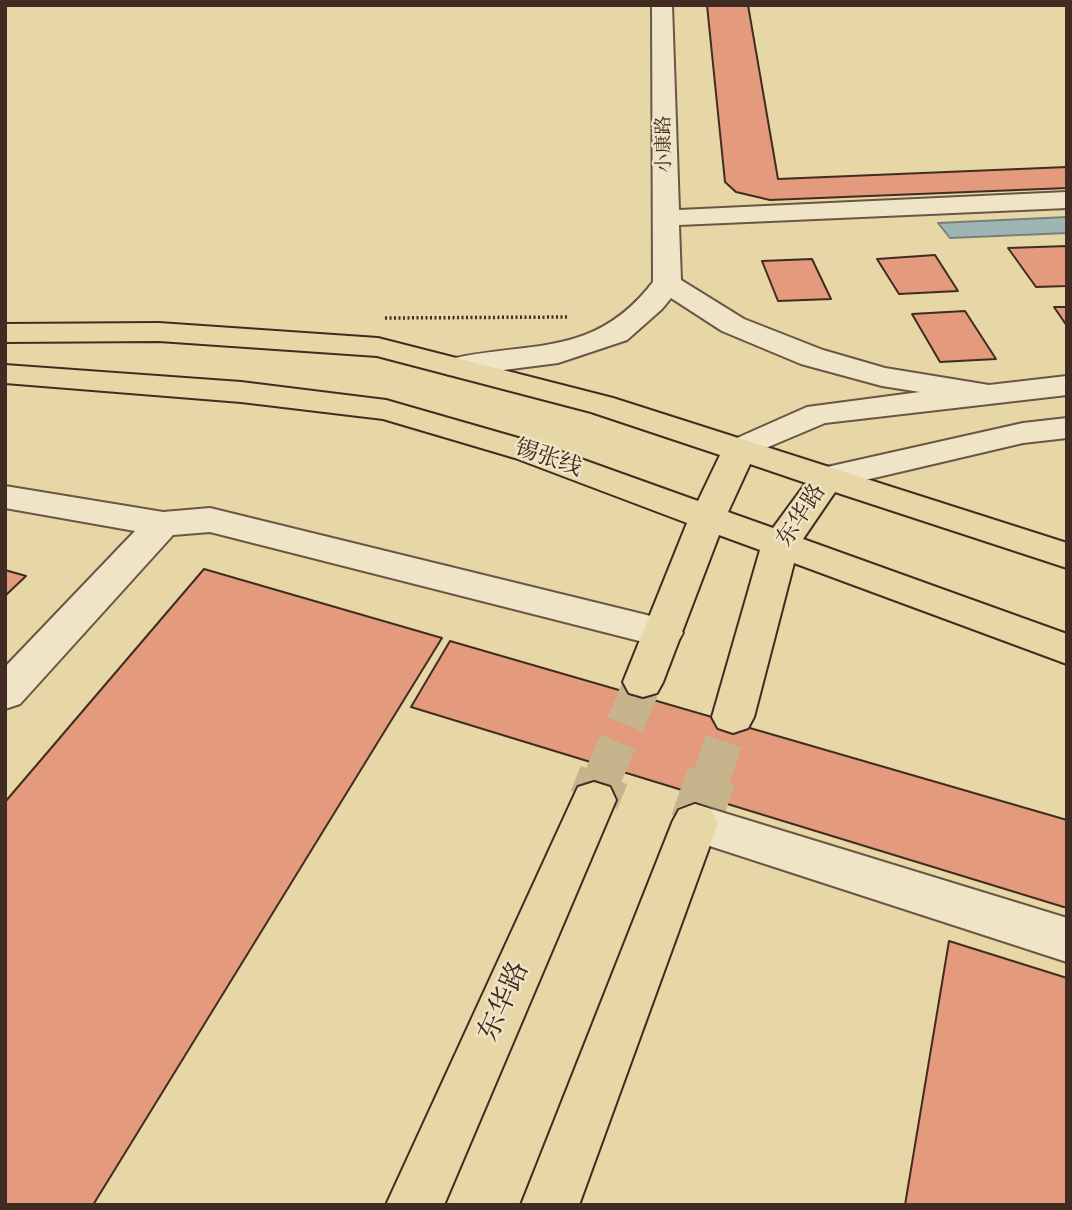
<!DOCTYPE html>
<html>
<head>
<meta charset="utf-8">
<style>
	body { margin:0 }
	#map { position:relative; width:1072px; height:1210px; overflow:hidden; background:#e7d6a6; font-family:"Libre Bodoni",serif }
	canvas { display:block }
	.frame { position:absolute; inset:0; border:7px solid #402c23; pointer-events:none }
</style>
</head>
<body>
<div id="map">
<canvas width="1072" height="1210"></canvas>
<div class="frame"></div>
</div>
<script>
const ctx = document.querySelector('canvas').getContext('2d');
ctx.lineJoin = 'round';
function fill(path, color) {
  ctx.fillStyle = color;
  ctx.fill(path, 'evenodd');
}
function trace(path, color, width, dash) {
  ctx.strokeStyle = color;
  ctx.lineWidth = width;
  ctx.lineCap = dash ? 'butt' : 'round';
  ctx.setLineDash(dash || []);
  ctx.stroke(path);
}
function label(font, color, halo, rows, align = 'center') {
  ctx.font = font + ' "Libre Bodoni","Noto Serif SC",serif';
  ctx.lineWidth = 5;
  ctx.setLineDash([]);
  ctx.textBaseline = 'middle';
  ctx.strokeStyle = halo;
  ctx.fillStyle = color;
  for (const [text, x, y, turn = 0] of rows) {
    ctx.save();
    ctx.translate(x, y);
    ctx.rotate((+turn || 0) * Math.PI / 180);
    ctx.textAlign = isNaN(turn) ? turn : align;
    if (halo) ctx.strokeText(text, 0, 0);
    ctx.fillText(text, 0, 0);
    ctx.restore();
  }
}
const water = new Path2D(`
	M1067,217v16l-117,5 -12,-15z`);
fill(water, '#9db6b4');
trace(water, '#787f7a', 2);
const building = new Path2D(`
	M707,5h41l30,174 289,-12v21l-297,12 -34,-8 -11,-10z
	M1067,246v40l-31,1 -28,-39z
	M935,255l23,36 -59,3 -22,-35z
	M812,259l19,40 -53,2 -16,-40z
	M1054,307h13v19z
	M965,311l31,48 -56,3 -28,-48z
	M204,569l238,69 -349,567h-88v-403z
	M5,570l21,6 -21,20z
	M450,641l617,179v88l-656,-201z
	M949,941l118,37v227h-162z`);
fill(building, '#e39a7d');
trace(building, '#402c23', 2);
trace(new Path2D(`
	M603,777l40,-95
	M711,777l22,-60`), '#c6b48c', 38, [38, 19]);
trace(new Path2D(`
	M594,800l10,-25
	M695,823l17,-48`), '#c6b48c', 50, [50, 25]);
const minor = new Path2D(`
	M652,5h20l7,205 388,-18v16l-388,17 2,55 63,39 79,31 62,18 104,17 78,-9v19l-242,28 -85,36 -12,-3 -5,-7 5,-7 79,-35 113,-15 -38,-6 -81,-22 -79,-33 -51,-33 -9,11 -35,31 -69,23 -101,13 -11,-2 -5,-7 5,-7c82,-20 147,0 207,-78z
	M1067,418v20l-44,5 -196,46 -12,-3 -5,-8 5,-8 12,-3 196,-44z
	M5,486l158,26 47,-4 453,111 14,4 6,10 -6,10 -14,4 -453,-115 -37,3 -153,169 -15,5v-42l130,-136 -130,-23z
	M695,804l372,114v44l-388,-126 -7,-13 7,-13z`);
const major = new Path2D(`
	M159,323l219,15 235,60 454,145v25l-232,-76 -32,47 264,95v30l-273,-101 -40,154 -6,11 -15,5 -15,-5 -6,-11 48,-167 -41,-15 -56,147 -6,11 -14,4 -14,-4 -6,-11 64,-159 -172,-65 -132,-39 -142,-17 -236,-19v-18l236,17 145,18 153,44 159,57 22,-46 -129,-43 -214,-56 -218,-15 -154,1v-18zM750,464l56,19 -33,45 -45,-16z
	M594,782l16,5 6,13 -172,405h-58l186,-405 6,-13z
	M695,804l16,6 7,13 -139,382h-58l151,-382 7,-13z`);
trace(minor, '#6a5644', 4);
trace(major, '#402c23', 4);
trace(new Path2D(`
	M385,318l183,-1`), '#402c23', 3.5, [2, 2.5]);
fill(minor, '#efe4c5');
fill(major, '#e7d6a6');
label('19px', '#402c23', '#efe4c5', [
	["小康路",665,144,-91]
]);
label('23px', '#402c23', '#efe4c5', [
	["锡张线",548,459,19],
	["东华路",802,516,-57]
]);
label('28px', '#402c23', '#efe4c5', [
	["东华路",505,1002,-66]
]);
</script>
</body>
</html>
